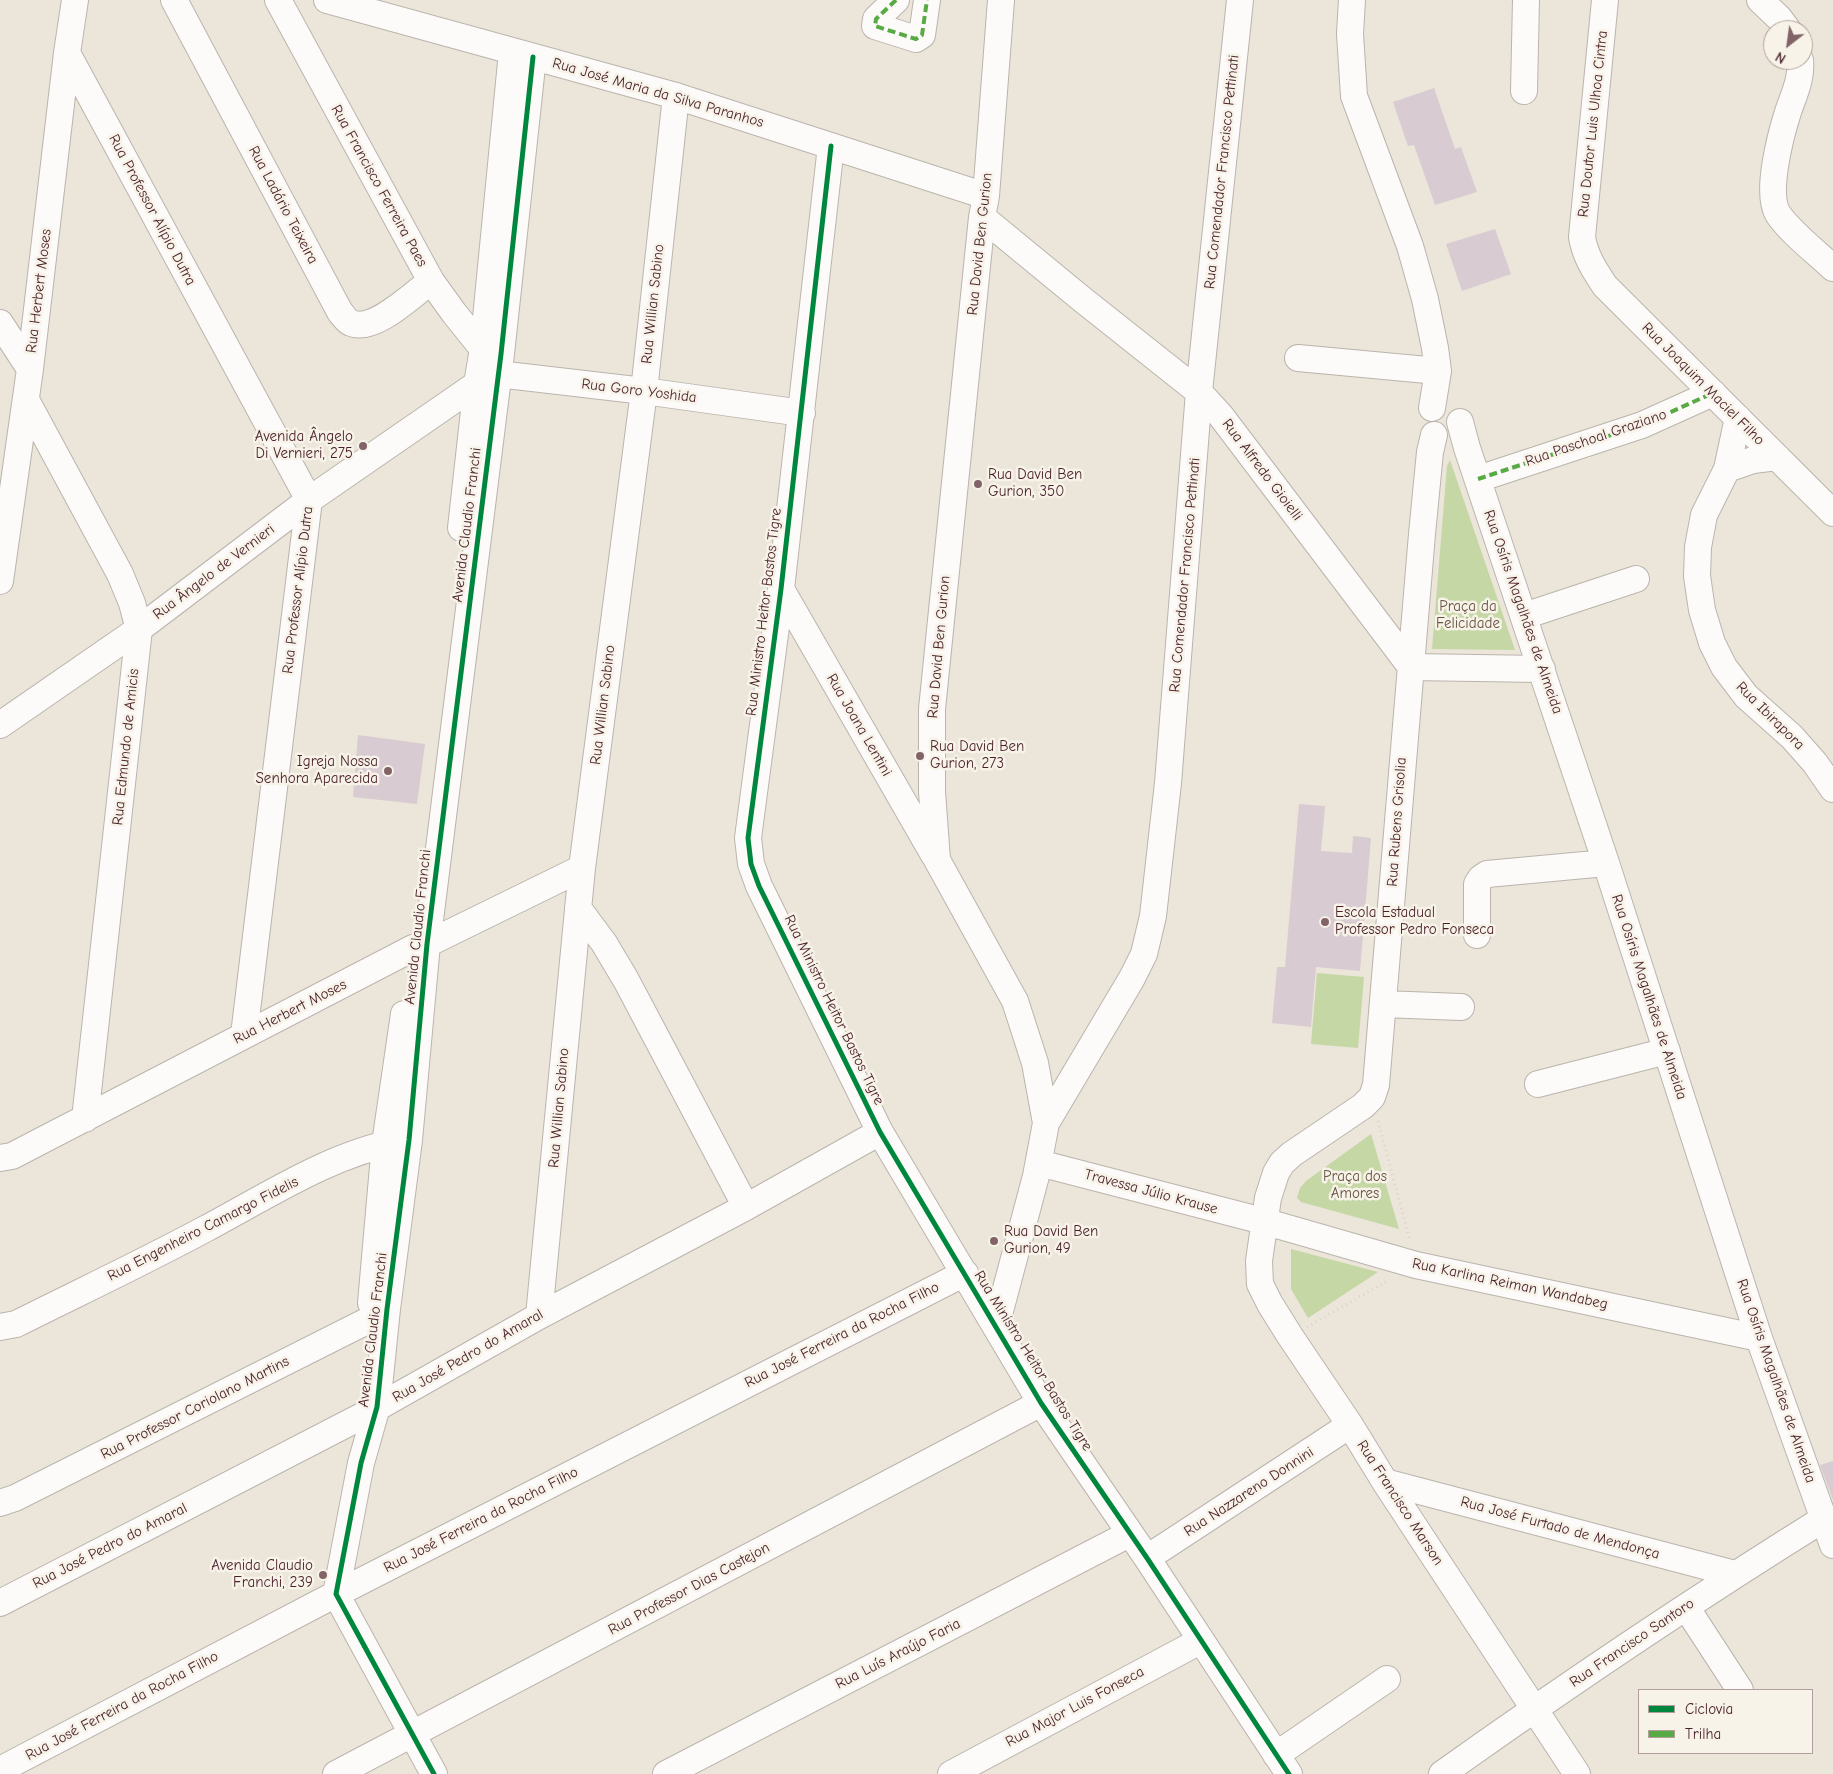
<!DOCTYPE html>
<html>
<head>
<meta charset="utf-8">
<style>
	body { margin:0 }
	#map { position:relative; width:1833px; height:1774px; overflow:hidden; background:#ebe5da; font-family:"Comic Neue",sans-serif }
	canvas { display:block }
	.legend { position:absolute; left:1638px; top:1689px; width:175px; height:65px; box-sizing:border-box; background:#f7f3e8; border:1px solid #b29e9c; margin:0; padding:6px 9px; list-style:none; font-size:15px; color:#4a1f2b }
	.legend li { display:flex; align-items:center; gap:10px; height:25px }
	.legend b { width:25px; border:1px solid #b29e9c }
	.north { position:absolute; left:1763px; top:20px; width:50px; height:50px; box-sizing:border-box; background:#f7f3e8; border:1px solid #b29e9c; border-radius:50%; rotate:210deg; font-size:14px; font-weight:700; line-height:20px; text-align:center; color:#4a1f2b }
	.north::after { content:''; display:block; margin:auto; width:18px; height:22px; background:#826468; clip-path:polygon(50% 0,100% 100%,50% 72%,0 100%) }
</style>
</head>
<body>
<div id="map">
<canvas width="1833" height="1774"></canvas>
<ul class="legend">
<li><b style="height:6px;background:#00873e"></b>Ciclovia</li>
<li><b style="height:6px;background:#57aa44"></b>Trilha</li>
</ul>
<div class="north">N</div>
</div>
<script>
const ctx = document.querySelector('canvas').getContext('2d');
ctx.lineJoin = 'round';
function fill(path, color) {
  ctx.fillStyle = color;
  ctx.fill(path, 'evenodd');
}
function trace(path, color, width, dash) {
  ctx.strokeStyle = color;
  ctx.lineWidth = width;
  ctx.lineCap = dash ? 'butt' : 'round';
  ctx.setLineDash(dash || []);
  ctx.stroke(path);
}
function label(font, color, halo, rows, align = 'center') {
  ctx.font = font + ' "Comic Neue",sans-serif';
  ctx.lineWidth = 5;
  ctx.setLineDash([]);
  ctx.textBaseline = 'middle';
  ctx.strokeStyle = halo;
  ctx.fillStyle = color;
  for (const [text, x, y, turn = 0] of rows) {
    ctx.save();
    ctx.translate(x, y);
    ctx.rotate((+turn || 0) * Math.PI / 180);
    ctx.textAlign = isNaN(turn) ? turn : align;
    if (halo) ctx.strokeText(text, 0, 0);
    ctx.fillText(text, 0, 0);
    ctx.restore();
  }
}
fill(new Path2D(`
	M1450,460l65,190 -83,-1 15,-183z
	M1317,973l47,4 -6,71 -47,-4z
	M1371,1134l28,95 -98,-27 -4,-4 3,-10 6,-7z
	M1291,1249l87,23 -70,46 -17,-29z`), '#c5d7a4');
fill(new Path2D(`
	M1434,88l21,61 6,-2 16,45 -42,13 -21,-60 -6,1 -15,-44z
	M1495,229l16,45 -49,17 -16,-47z
	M358,735l67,9 -8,60 -64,-7z
	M1299,804l26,2 -4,45 31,2 1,-17 18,2 -11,133 -44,-4 -5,60 -39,-4 5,-56h8z
	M1833,1461v39l-13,-35z`), '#d8ccd2');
const minor = new Path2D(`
	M174,0l166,312c3,3 6,9 11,11 23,10 62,-29 80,-42
	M278,0l153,281 23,32 29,36 9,2
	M327,0l349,96 310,100
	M896,0l-20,19 -1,7 41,13 6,-4 5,-35
	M1352,0l-2,34 4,62 56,150 15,53 10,49 3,23 -6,37
	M1605,0l-23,237c3,19 13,34 23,49l228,227
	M1760,0l19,18 9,12
	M67,53l242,447 -65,535
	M1800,60c2,19 -6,34 -12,52 -7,22 -23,81 -10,102 12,18 38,38 55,54
	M1524,91l2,-91
	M831,146l-50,443 -33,249 3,26 8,22 121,246 161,271 106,155 142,216
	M982,217l101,83 116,92 22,24 190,251 131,2
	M0,323l30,46
	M1298,358l140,13
	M26,400l94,174 12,29 7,26 -54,490
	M1738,418l-11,51 -23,46 -6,32 -1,29 5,34 10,33 12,24 22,29 46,41 23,26 18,26
	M1460,422l7,26 139,415 153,475 74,207
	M1434,435l-4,17 -8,82 -46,551 -4,12 -9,9 -71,48 -10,9 -6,10 -8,25 -9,63 1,23 10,20 20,32 60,89 35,57 192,292
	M1727,469l26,-9 24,-3
	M1478,479l164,-54 71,-32
	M461,528l16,-144 6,-35 29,-297
	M0,581l30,-212 37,-316 8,-53
	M781,589l153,266
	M1524,616l112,-37
	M0,725l139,-96 170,-129 168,-116 21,-10 146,17 158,22
	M578,908l26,35 22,37 120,227
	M1477,935v-51l4,-6 6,-4 119,-11
	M1383,1004l78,3
	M1538,1084l129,-33
	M1046,1123l86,-145 12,-24 9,-38 15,-133 31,-391 41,-392
	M0,1158l12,-2 401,-208 14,-4 155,-76
	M1039,1163l224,58 153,44 343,73
	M371,1303l14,-159 19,-130
	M539,1316l43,-448 62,-477 32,-295
	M996,1326l40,-150 10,-53 -11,-60 -20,-62 -78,-141 -5,-68v-83l50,-492 4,-21 15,-196
	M0,1327l16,-3c64,-32 128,-62 191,-96 62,-33 124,-74 193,-87
	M1385,1482l350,92
	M0,1503l15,-5 354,-178 18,-11
	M1147,1558l203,-133
	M0,1603l364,-188 175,-99 207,-109 134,-75
	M1686,1607l54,83
	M1276,1755l111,-76
	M0,1770l336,-176 629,-321
	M336,1774l705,-371
	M434,1774l-98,-180 25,-131 16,-56 10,-98 22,-169 18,-196 74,-590 32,-297
	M666,1774l463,-240
	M951,1774l249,-133
	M1442,1774c125,-89 253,-175 383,-256`);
trace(minor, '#bbb4ad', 28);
trace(new Path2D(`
	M1378,1121l32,120
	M1307,1327l82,-47`), '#d7d3d1', 3, [1, 4]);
trace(minor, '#fcfbf9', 26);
trace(new Path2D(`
	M896,0l-20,19 -1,7 41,13 6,-4 5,-35
	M1478,479l164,-54 71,-32`), '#57aa44', 4, [8, 4]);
trace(new Path2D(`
	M831,146l-50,443 -33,249 3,26 8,22 121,246 161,271 106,155 142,216
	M434,1774l-98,-180 25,-131 16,-56 10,-98 22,-169 18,-196 74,-590 32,-297`), '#00873e', 5);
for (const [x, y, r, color] of [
	[363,446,5,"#826468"],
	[978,484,5,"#826468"],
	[920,756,5,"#826468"],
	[388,771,5,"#826468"],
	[1325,922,5,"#826468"],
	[994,1241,5,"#826468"],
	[323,1575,5,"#826468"]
]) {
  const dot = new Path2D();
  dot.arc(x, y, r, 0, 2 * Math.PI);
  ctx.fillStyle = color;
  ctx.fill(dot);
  trace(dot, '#f7f3e8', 2);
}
label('15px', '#4a1f2b', '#f7f3e8', [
	["Rua José Maria da Silva Paranhos",658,93,16],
	["Rua Doutor Luis Ulhoa Cintra",1593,124,-84],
	["Rua Comendador Francisco Pettinati",1222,172,-84],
	["Rua Francisco Ferreira Paes",379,186,61],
	["Rua Ladário Teixeira",283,205,62],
	["Rua Professor Alípio Dutra",152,210,62],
	["Rua David Ben Gurion",980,244,-84],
	["Rua Herbert Moses",39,291,-83],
	["Rua Willian Sabino",653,304,-84],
	["Rua Joaquim Maciel Filho",1703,384,45],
	["Rua Goro Yoshida",639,391,7],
	["Rua Paschoal Graziano",1596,438,-19],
	["Rua Alfredo Gioielli",1262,470,53],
	["Avenida Claudio Franchi",467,525,-83],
	["Rua Ângelo de Vernieri",214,572,-37],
	["Rua Comendador Francisco Pettinati",1185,575,-85],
	["Rua Professor Alípio Dutra",298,590,-83],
	["Rua Ministro Heitor Bastos Tigre",764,612,-83],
	["Rua Osíris Magalhães de Almeida",1523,612,71],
	["Rua David Ben Gurion",939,647,-85],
	["Rua Willian Sabino",603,705,-83],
	["Rua Ibirapora",1770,716,45],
	["Rua Joana Lentini",859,725,60],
	["Rua Edmundo de Amicis",126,747,-84],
	["Rua Rubens Grisolia",1397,822,-86],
	["Avenida Claudio Franchi",418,927,-84],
	["Rua Osíris Magalhães de Almeida",1649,997,72],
	["Rua Ministro Heitor Bastos Tigre",834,1010,64],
	["Rua Herbert Moses",290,1012,-27],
	["Rua Willian Sabino",559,1108,-85],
	["Travessa Júlio Krause",1151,1192,15],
	["Rua Engenheiro Camargo Fidelis",203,1229,-27],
	["Rua Karlina Reiman Wandabeg",1510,1284,12],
	["Avenida Claudio Franchi",373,1330,-83],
	["Rua José Ferreira da Rocha Filho",842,1335,-27],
	["Rua José Pedro do Amaral",468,1356,-30],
	["Rua Ministro Heitor Bastos Tigre",1033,1361,58],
	["Rua Osíris Magalhães de Almeida",1776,1381,71],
	["Rua Professor Coriolano Martins",195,1408,-27],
	["Rua Nazzareno Donnini",1249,1492,-33],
	["Rua Francisco Marson",1400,1503,57],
	["Rua José Ferreira da Rocha Filho",481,1520,-27],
	["Rua José Furtado de Mendonça",1560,1528,15],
	["Rua José Pedro do Amaral",110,1546,-27],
	["Rua Professor Dias Castejon",689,1589,-28],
	["Rua Francisco Santoro",1632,1643,-34],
	["Rua Luís Araújo Faria",898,1654,-27],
	["Rua José Ferreira da Rocha Filho",122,1706,-28],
	["Rua Major Luis Fonseca",1075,1707,-28]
]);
label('15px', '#4a1f2b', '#f7f3e8', [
	["Avenida Ângelo",353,437,"right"],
	["Di Vernieri, 275",353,454,"right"],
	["Rua David Ben",988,475],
	["Gurion, 350",988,492],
	["Rua David Ben",930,747],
	["Gurion, 273",930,764],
	["Igreja Nossa",378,762,"right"],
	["Senhora Aparecida",378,779,"right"],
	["Escola Estadual",1335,913],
	["Professor Pedro Fonseca",1335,930],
	["Rua David Ben",1004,1232],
	["Gurion, 49",1004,1249],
	["Avenida Claudio",313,1566,"right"],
	["Franchi, 239",313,1583,"right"]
], 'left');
label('15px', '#665342', '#f7f3e8', [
	["Praça da",1468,607],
	["Felicidade",1468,624],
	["Praça dos",1355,1177],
	["Amores",1355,1194]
]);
</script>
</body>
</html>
